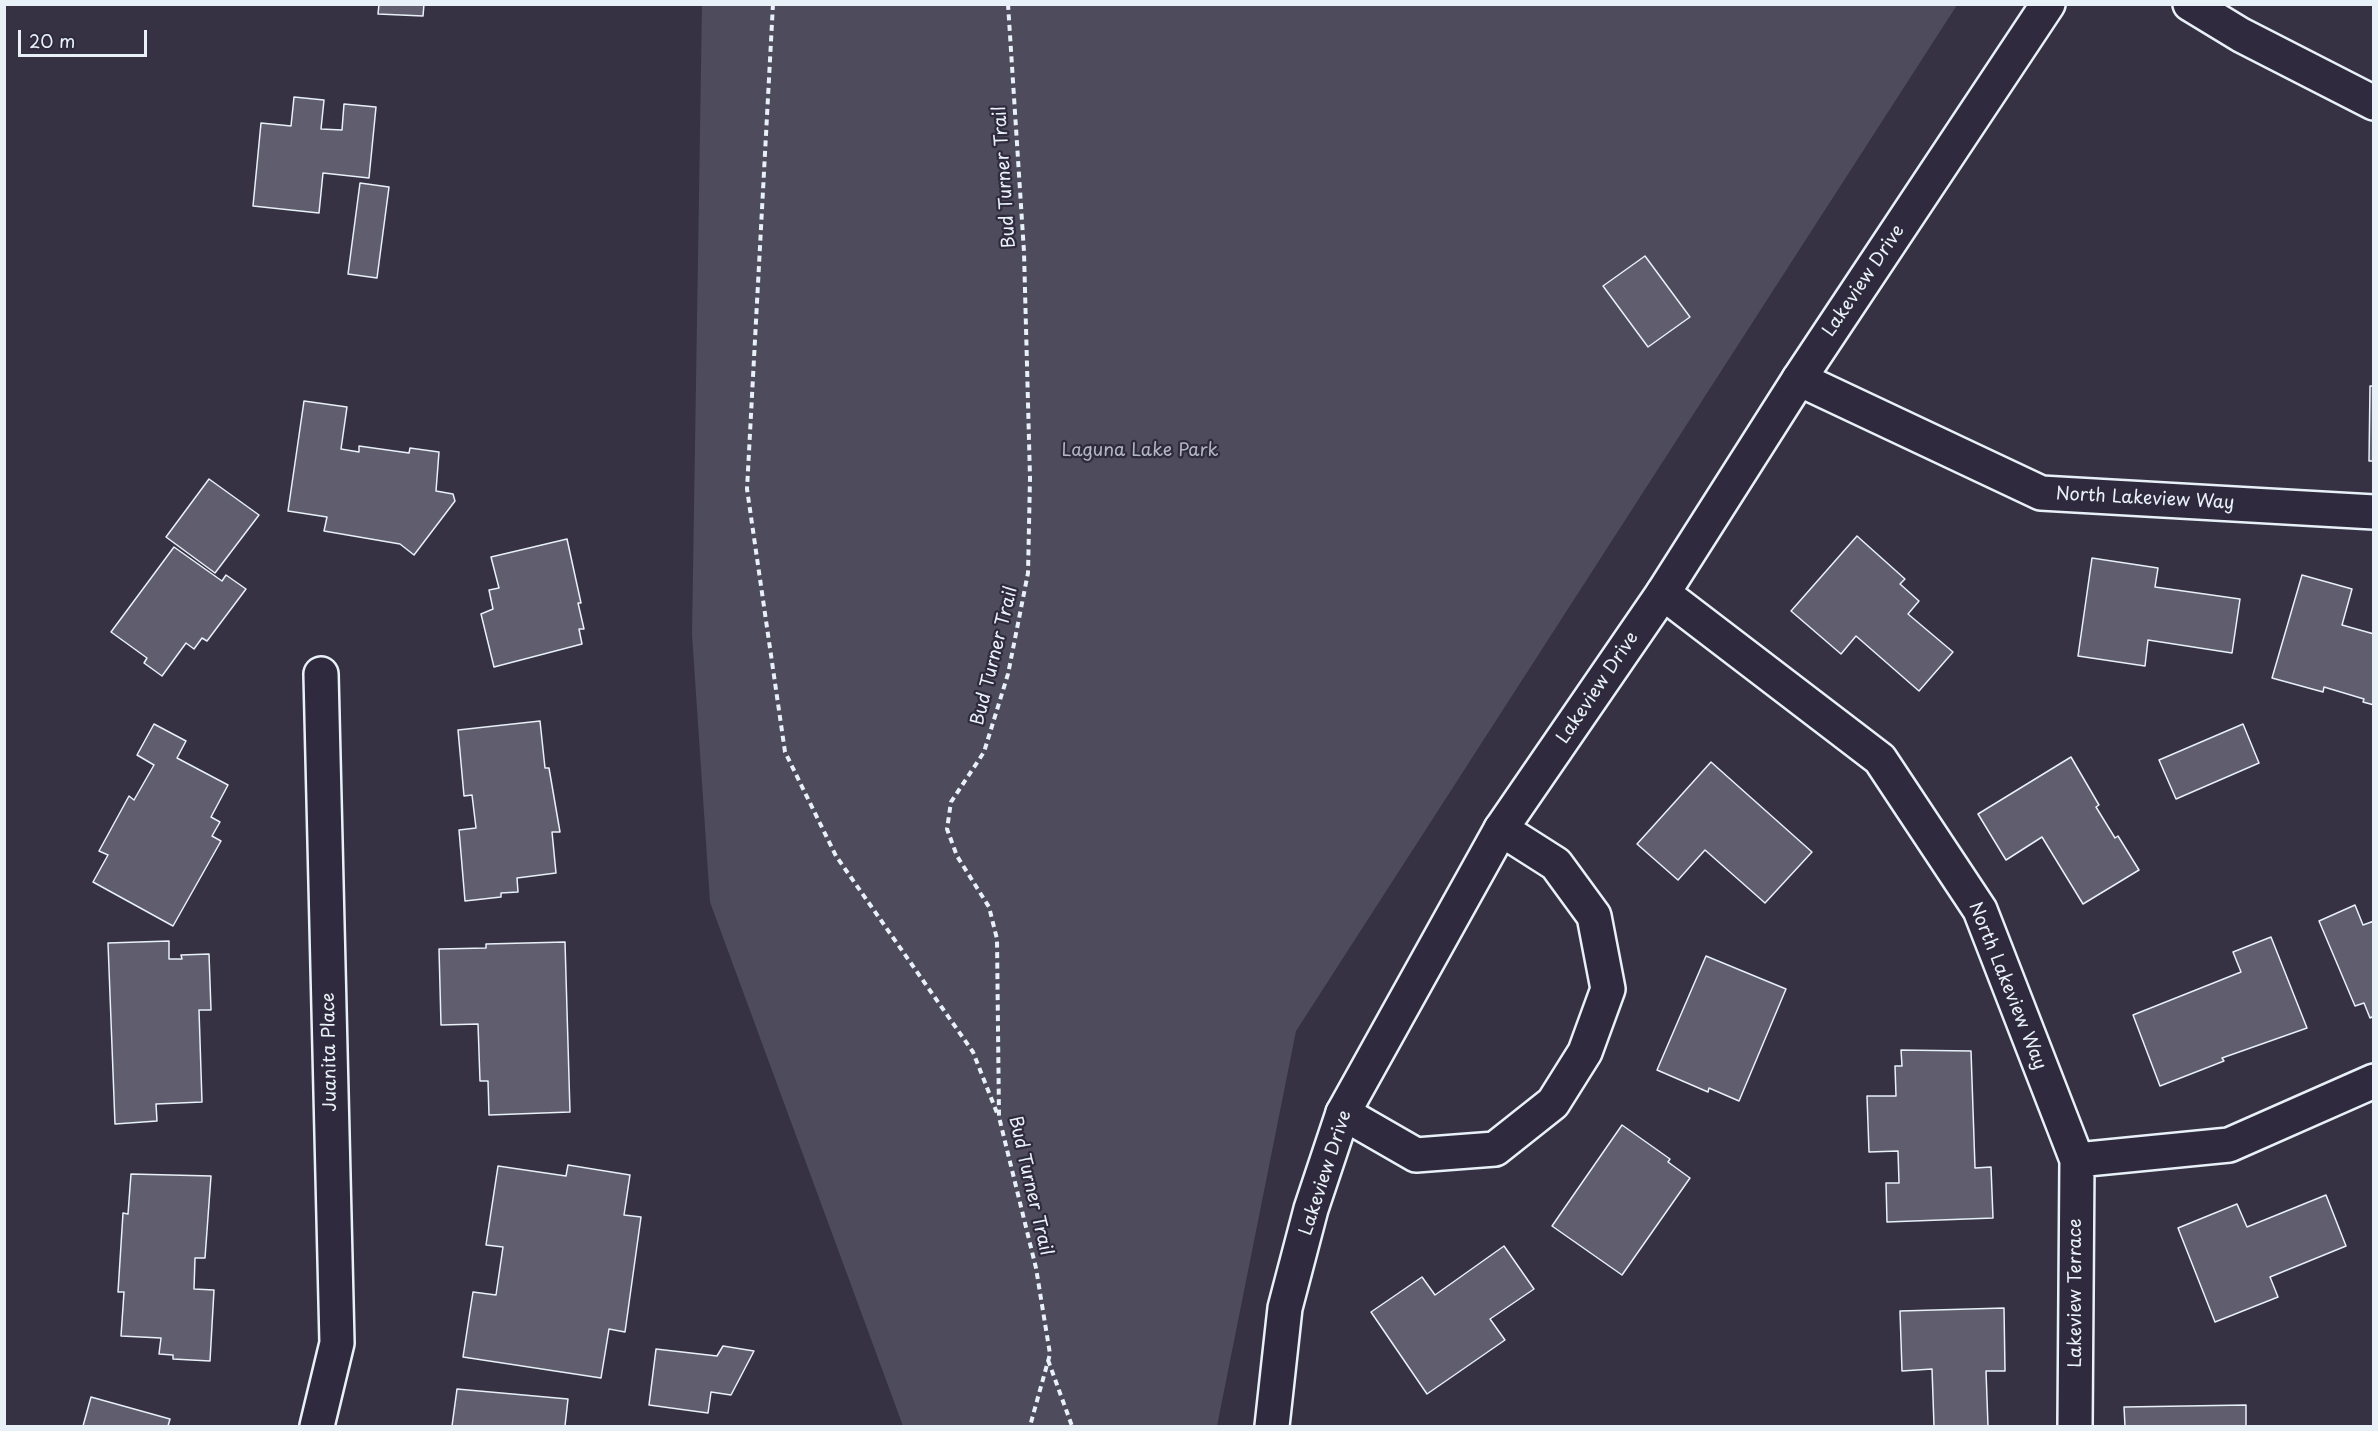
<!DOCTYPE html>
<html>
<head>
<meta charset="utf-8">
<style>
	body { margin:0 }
	#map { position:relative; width:2378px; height:1431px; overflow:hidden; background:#363244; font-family:"Playpen Sans",sans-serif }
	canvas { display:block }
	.frame { position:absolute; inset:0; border:6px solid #e8f1f8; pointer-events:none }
	.scale { position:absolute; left:18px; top:30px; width:129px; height:27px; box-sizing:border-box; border:3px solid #e8f1f8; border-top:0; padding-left:8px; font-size:18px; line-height:21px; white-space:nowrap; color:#e8f1f8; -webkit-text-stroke:4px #2f2a3d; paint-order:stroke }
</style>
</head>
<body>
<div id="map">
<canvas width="2378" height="1431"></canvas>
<div class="frame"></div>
<div class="scale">20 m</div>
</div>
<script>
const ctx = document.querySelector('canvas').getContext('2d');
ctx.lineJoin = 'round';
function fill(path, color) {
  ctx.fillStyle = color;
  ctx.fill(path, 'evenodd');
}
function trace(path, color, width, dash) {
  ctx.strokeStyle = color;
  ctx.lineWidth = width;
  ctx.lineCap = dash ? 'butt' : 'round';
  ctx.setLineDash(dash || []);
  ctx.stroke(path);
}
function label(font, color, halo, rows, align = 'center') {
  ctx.font = font + ' "Playpen Sans",sans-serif';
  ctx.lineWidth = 4.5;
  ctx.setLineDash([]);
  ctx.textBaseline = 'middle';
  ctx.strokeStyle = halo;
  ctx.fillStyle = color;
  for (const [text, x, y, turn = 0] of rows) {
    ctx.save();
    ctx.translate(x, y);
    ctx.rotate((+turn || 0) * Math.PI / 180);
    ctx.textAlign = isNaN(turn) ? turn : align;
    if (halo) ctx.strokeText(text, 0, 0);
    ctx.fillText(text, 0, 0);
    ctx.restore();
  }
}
fill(new Path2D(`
	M702,5h1255l-661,1026 -79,395h-314l-193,-524 -18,-268z`), '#4d4b5c');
const building = new Path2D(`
	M379,4h45l-1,12 -45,-2z
	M294,97l30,3 -3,29 21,1 2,-26 32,3 -7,71 -46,-5 -4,40 -66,-7 8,-83 30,3z
	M360,183l29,4 -12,91 -29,-4z
	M1645,256l45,61 -42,30 -45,-61z
	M2370,386h4v75h-5z
	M304,401l43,6 -6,42 18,3v-6l50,7 1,-5 29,4 -3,39 17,3 2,7 -41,54 -14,-11 -76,-13 3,-14 -39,-6z
	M209,479l50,36 -44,58 -49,-36z
	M1857,536l48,43 -5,5 19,17 -11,13 45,38 -34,39 -63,-55 -15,18 -50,-43z
	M567,539l14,64h-3l6,26h-5l3,15 -88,23 -13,-53 12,-5 -4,-19 10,-2 -8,-31z
	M174,547l48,34 4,-6 20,14 -39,52 -5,-3 -8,11 -8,-6 -24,33 -18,-13 3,-5 -36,-26z
	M2092,558l66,10 -3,19 85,12 -8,54 -84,-13 -3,26 -67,-10z
	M2302,575l50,14 -10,36 32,9v71l-11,-3 1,-3 -40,-12 -1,5 -51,-14z
	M540,721l5,47h4l11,64h-8l4,41 -39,5 1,14 -17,1v4l-36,4 -6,-71 17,-2 -4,-33 -8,1 -6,-66z
	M154,724l32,17 -9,17 51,27 -17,32 9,5 -8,14 9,5 -48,85 -80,-44 15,-27 -9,-4 30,-55 5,4 20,-35 -17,-10z
	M2243,724l16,39 -83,36 -17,-39z
	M2071,757l28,48 -3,2 19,31 3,-2 21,34 -56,34 -41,-67 -36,23 -28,-46z
	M1711,762l101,90 -47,51 -60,-53 -27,30 -41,-36z
	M2355,905l8,20 11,-4v95l-4,2 -6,-15 -9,3 -36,-85z
	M2271,937l36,91 -85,30 2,3 -64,25 -27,-71 108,-43 -8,-20z
	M169,941v18h13l-1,-4 28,-1 2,56h-12l3,92 -46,2 1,17 -42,3 -7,-181z
	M565,942l5,170 -81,3 -1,-34h-8l-2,-57 -37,1 -2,-76 47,-1v-4z
	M1706,956l80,33 -47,112 -30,-13 -1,4 -51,-22z
	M1901,1050l70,1 4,117 16,-1 2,51 -106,4 -1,-39h13l-1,-32 -29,1 -2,-56h29l-1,-30h7z
	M1622,1125l48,34 -2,3 22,16 -68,97 -70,-49z
	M568,1165l62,10 -6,40 17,2 -16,115 -16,-3 -8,49 -138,-21 10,-65 23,3 7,-48 -17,-2 12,-79 68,10z
	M131,1174l80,2 -6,82h-10l-1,31 20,1 -4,71 -37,-2v-4l-14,-1 2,-16 -40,-2 3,-44h-6l5,-79 5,1z
	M2326,1195l20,51 -76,31 8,20 -63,25 -37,-94 59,-24 10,23z
	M1504,1246l30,43 -44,30 15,21 -78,54 -56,-82 51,-35 13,18z
	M2004,1308l1,63h-19l2,55h-54l-2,-57 -30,2 -2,-60z
	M723,1346l31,5 -23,44 -20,-3 -3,21 -59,-8 7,-56 61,7z
	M457,1389l111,10 -3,27h-113z
	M91,1397l79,22 -2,7h-85z
	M2246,1405v21h-121l-1,-19z`);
fill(building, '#605e6e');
trace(building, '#e8f1f8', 1.5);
const minor = new Path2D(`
	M1799,379l242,114 333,19
	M1663,593l217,166 100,151 97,250 -2,266
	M1343,1113l73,42 79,-6 58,-46 32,-51 23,-63 -14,-73 -38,-52 -55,-35
	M2077,1160l152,-15 145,-64
	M317,1426l20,-83 -16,-669`);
const tertiary = new Path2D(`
	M1272,1426l13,-118 26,-99 32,-96 158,-284 162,-236 136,-214 249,-375`);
const secondary = new Path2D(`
	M2190,4l51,31 133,68`);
trace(minor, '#e8f1f8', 38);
trace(tertiary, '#e8f1f8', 38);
trace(secondary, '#e8f1f8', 38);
trace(new Path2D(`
	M773,4l-26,485 38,263 51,104 137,196 24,61
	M1008,4l16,248 6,226 -2,95 -20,101 -24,78 -33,50 -4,27 10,27 32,51 8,32 2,178 37,151 14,86 -20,72
	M1048,1360l24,66`), '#e8f1f8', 4, [6, 4.5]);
trace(minor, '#2f2a3d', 33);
trace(tertiary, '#2f2a3d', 33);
trace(secondary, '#2f2a3d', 33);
label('18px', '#e8f1f8', '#2f2a3d', [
	["Bud Turner Trail",1005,177,-94],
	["Lakeview Drive",1864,281,-56],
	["North Lakeview Way",2145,499,3],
	["Bud Turner Trail",995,656,-76],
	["Lakeview Drive",1598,688,-56],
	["North Lakeview Way",2007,986,68],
	["Juanita Place",330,1052,-91],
	["Lakeview Drive",1326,1173,-72],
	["Bud Turner Trail",1030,1186,77],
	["Lakeview Terrace",2076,1293,-90]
]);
label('18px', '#b2b7c1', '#2f2a3d', [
	["Laguna Lake Park",1140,451]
]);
</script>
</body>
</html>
